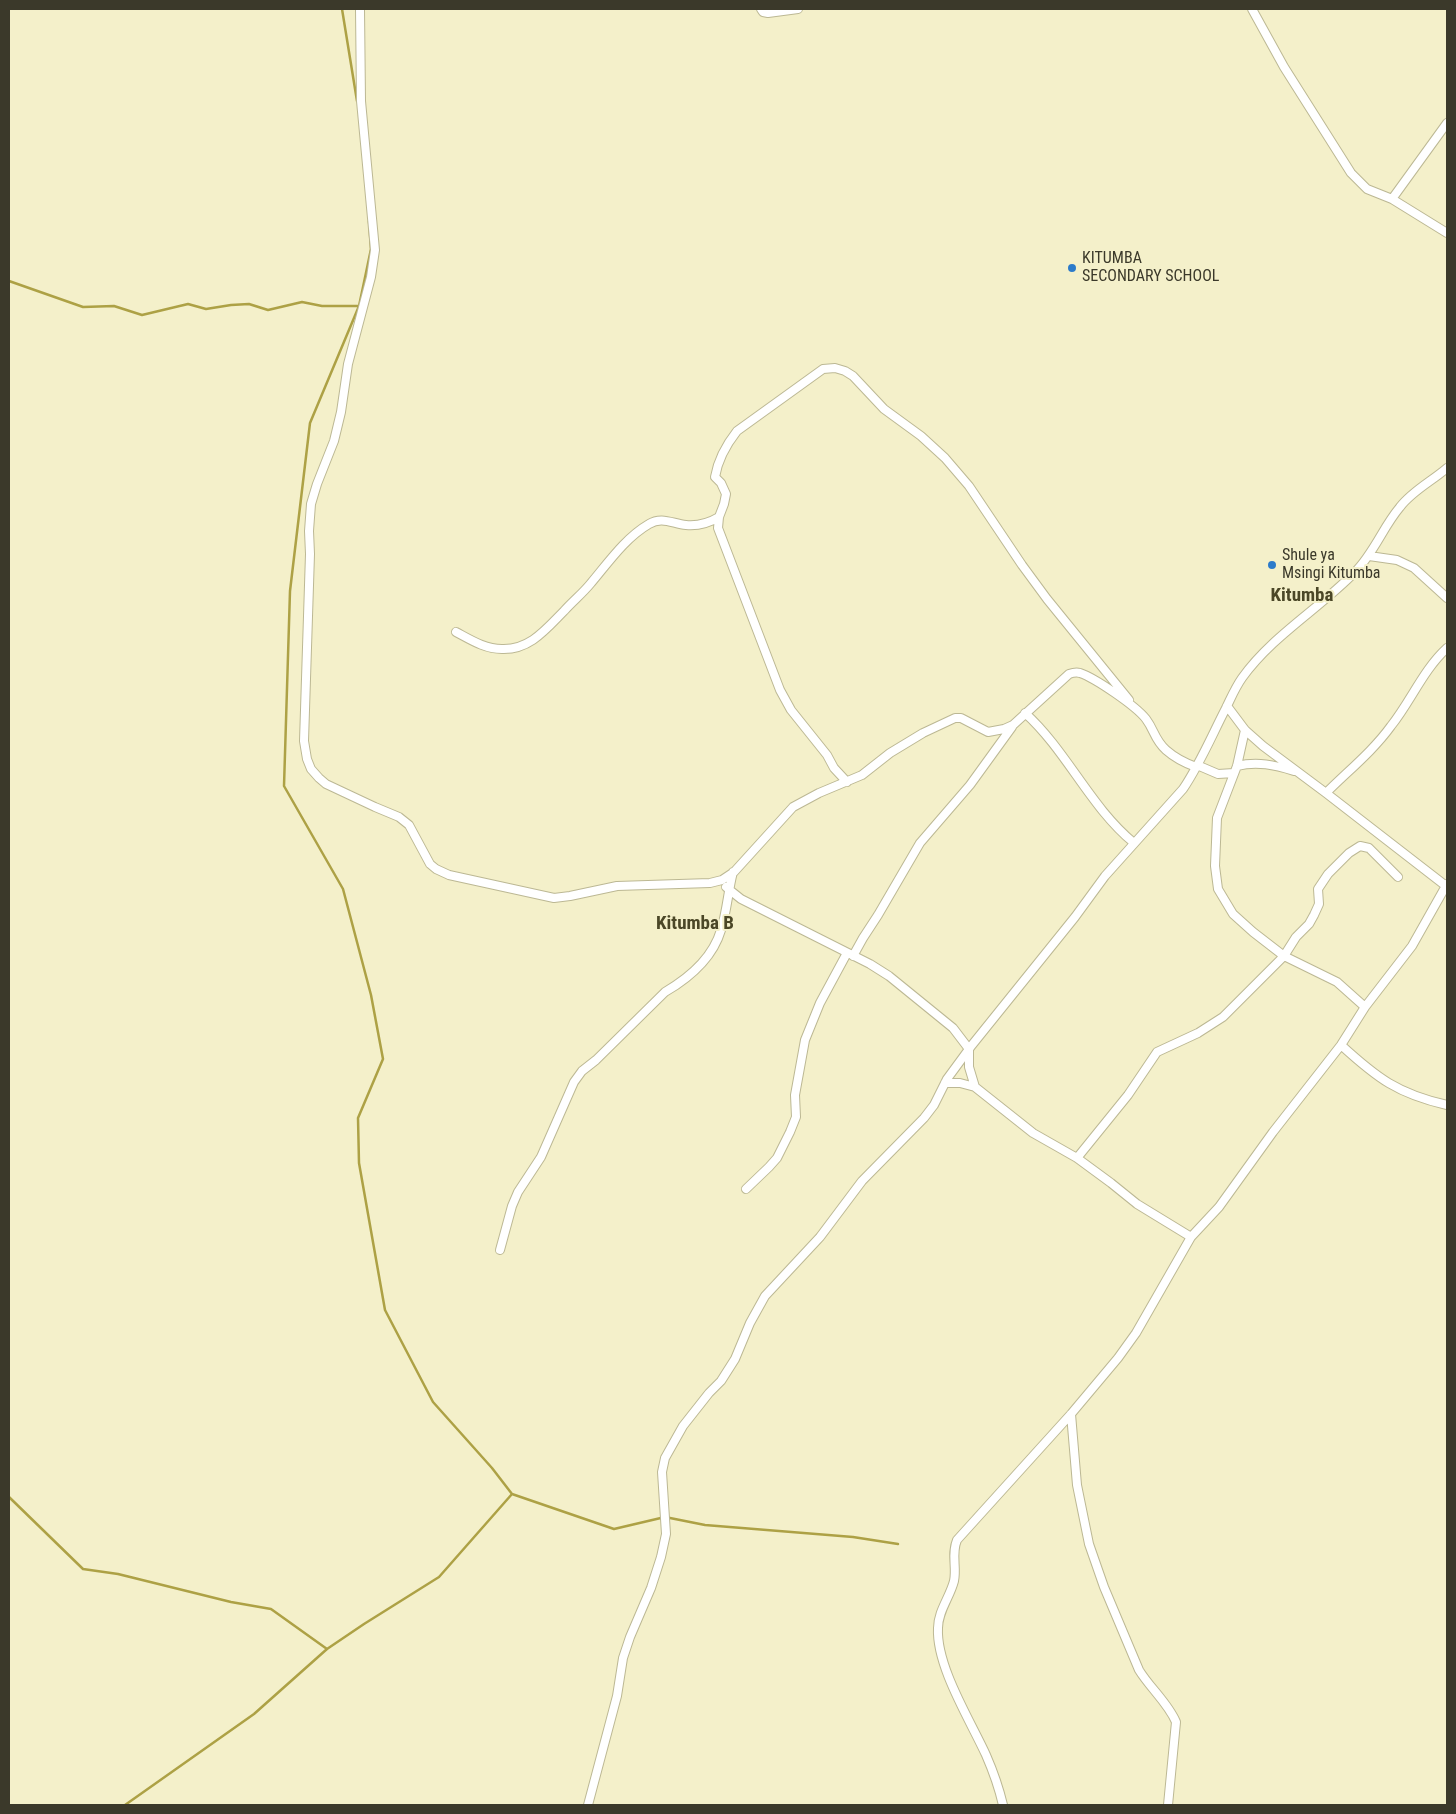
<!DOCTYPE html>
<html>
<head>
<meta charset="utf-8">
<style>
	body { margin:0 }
	#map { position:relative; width:1456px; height:1814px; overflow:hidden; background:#f4f0ca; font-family:"Roboto Condensed",sans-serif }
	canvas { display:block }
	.frame { position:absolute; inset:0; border:10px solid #3b392a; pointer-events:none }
</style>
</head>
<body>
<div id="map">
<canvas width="1456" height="1814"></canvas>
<div class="frame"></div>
</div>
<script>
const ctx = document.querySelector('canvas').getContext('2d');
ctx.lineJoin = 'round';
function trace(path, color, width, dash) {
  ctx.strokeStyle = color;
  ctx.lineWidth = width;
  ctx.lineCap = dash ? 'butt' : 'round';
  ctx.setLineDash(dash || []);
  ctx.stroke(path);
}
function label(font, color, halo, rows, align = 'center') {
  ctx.font = font + ' "Roboto Condensed",sans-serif';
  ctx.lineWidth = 4;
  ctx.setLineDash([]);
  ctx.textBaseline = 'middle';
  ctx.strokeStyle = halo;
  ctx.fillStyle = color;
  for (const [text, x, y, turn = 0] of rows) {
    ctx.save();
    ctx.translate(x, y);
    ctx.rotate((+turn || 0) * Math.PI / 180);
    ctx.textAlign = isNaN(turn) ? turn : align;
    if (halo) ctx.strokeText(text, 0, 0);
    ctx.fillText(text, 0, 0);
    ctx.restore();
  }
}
trace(new Path2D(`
	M342,9l15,92
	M9,281l74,26 31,-1 28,9 46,-11 18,5 25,-4 18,-1 19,6 34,-8 20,4h37
	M512,1494l102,35 51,-12 40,8 148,12 45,7
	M9,1497l74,72 35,5 113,28 40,7 56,40 37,-25 75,-47 73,-83 -20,-26 -59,-66 -48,-92 -26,-147 -1,-45 25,-59 -12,-64 -28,-106 -59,-103 6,-195 20,-168 49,-117 12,-57 -2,-28
	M125,1805l129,-91 73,-65`), '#ada145', 2.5);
const minor = new Path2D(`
	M360,9l1,92 14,149 -4,27 -23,87 -7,48 -7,29 -17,43 -6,20 -2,27 1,23 -6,187 3,18 4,10 8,9 7,6 49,23 24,10 10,8 21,39 6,5 13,6 105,23 16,-2 47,-10 93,-3 12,-3 12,-8 59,-65 26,-14 43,-18 28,-22 33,-20 32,-15h6l27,14 16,-3 9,-4 56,-51c3,-1 7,-2 11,-1 15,5 56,33 66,46 9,12 8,20 20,31 9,8 19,13 30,17
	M761,9l2,3 5,1 30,-4
	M1252,9l32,58 67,106 16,16 25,10 55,34
	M1392,199l55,-76
	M1369,556l28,4 17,8 33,30
	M456,632c15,8 29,17 46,17 28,1 44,-20 62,-38 9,-10 19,-18 27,-28 17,-20 34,-45 58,-59 13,-8 24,0 37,1 11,1 23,-2 33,-8
	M1227,706l18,24 18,16 63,47 120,93
	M1025,713c42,38 65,94 109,130
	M1245,730l-8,36 -20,52 -2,48 3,23 15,25 20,18 31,24 53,26 28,25
	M1197,765l21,9 16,-1
	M1237,766c20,-5 38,-1 57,5
	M847,782l-13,-14 -7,-13 -36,-45 -11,-20 -62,-162 1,-11 5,-13 2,-10 -5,-11 -6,-6c3,-18 11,-32 22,-46l86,-62 12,-1 10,3 8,5 31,33 37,27 24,22 24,28 53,79 25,34 82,101
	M1326,793c22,-22 47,-42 65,-67 20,-25 32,-56 56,-78
	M726,887l15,12 129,65 19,12 64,52 16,21v18l6,20
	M853,956l10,-18 15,-23 42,-72 50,-58 42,-58
	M1341,1045c36,33 57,49 106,60
	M945,1083h15l15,4 58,46 44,25 34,25 26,21 54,33
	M1077,1158l51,-63 29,-43 41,-19 25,-16 61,-61 12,-19 13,-13 5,-9 5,-11 -1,-15 10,-15 21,-21 11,-7 9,2 29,29
	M746,1189l23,-22 8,-9 13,-26 6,-15 -1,-22 10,-55 15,-37 27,-50
	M500,1250l12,-44 6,-14 23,-35 33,-75 8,-11 14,-11 69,-68c24,-14 48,-35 56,-62 6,-19 7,-39 12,-58
	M1071,1414l6,71 12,59 15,43 35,83c11,18 29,33 37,52l-8,83
	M588,1805l29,-109 6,-38 7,-21 21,-49 10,-31 5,-23 -4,-62 3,-14 18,-32 26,-33 12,-12 14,-22 15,-36 15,-27 55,-59 42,-56 62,-63 10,-13 13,-26 25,-34 103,-128 30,-41 78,-87c17,-25 29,-54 43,-81 5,-10 9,-20 16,-30 30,-42 77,-69 113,-106 19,-19 28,-45 45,-65 12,-16 32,-26 47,-39
	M1003,1805c-4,-17 -10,-34 -17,-50 -16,-35 -50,-89 -48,-127 0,-17 12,-31 16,-47 3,-14 -3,-27 3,-41l114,-126 47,-56 18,-25 55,-96 28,-30 54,-75 68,-87 24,-38 47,-61 35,-62`);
trace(minor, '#bcb894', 10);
trace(minor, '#fff', 8);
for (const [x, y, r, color] of [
	[1072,268,5,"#2c7bca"],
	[1272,565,5,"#2c7bca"]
]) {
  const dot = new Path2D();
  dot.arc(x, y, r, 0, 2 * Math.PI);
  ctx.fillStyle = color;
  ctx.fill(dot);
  trace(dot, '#f4f0ca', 2);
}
label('16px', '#3b392a', '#f4f0ca', [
	["KITUMBA",1082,259],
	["SECONDARY SCHOOL",1082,277],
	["Shule ya",1282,556],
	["Msingi Kitumba",1282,574]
], 'left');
label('bold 19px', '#4b4727', '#f4f0ca', [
	["Kitumba",1302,596],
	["Kitumba B",695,924]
]);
</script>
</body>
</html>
